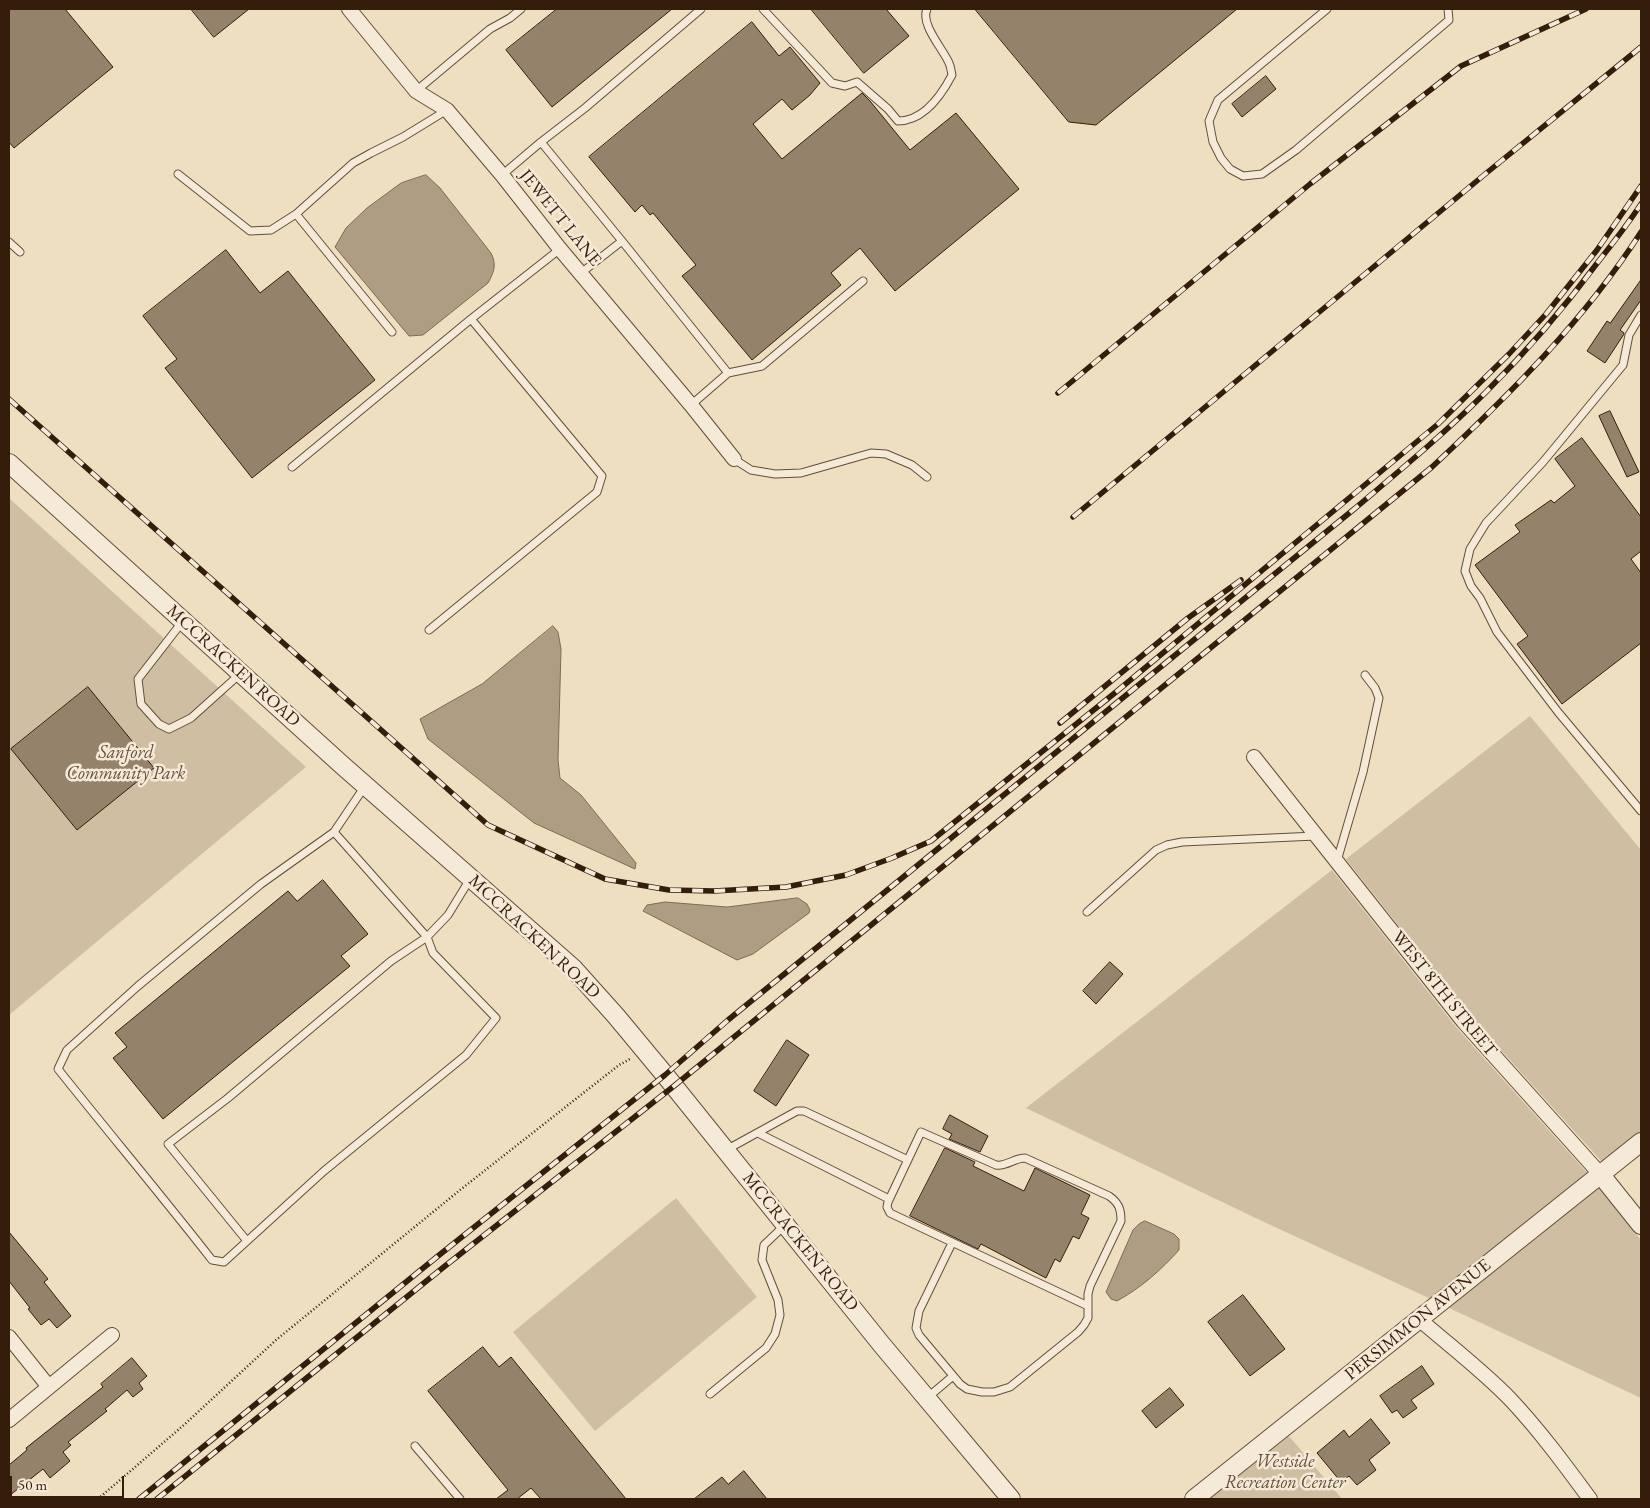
<!DOCTYPE html>
<html>
<head>
<meta charset="utf-8">
<style>
	body { margin:0 }
	#map { position:relative; width:1650px; height:1508px; overflow:hidden; background:#eedfc1; font-family:"EB Garamond",serif }
	canvas { display:block }
	.frame { position:absolute; inset:0; border:10px solid #351d0b; pointer-events:none }
	.scale { position:absolute; left:10px; top:1476px; width:114px; height:22px; box-sizing:border-box; border:2px solid #351d0b; border-top:0; padding-left:6px; font-size:15px; line-height:18px; white-space:nowrap; color:#351d0b; -webkit-text-stroke:4px #f4ead7; paint-order:stroke }
</style>
</head>
<body>
<div id="map">
<canvas width="1650" height="1508"></canvas>
<div class="frame"></div>
<div class="scale">50 m</div>
</div>
<script>
const ctx = document.querySelector('canvas').getContext('2d');
ctx.lineJoin = 'round';
function fill(path, color) {
  ctx.fillStyle = color;
  ctx.fill(path, 'evenodd');
}
function trace(path, color, width, dash) {
  ctx.strokeStyle = color;
  ctx.lineWidth = width;
  ctx.lineCap = dash ? 'butt' : 'round';
  ctx.setLineDash(dash || []);
  ctx.stroke(path);
}
function label(font, color, halo, rows, align = 'center') {
  ctx.font = font + ' "EB Garamond",serif';
  ctx.lineWidth = 5;
  ctx.setLineDash([]);
  ctx.textBaseline = 'middle';
  ctx.strokeStyle = halo;
  ctx.fillStyle = color;
  for (const [text, x, y, turn = 0] of rows) {
    ctx.save();
    ctx.translate(x, y);
    ctx.rotate((+turn || 0) * Math.PI / 180);
    ctx.textAlign = isNaN(turn) ? turn : align;
    if (halo) ctx.strokeText(text, 0, 0);
    ctx.fillText(text, 0, 0);
    ctx.restore();
  }
}
fill(new Path2D(`
	M9,498l297,269 -297,248z
	M1530,716l111,134v282l-38,31 -133,-147 -124,-157z
	M1332,870l124,157 133,148 -158,124 -167,-77 -238,-114z
	M1599,1187l42,53v158l-194,-91z
	M676,1198l81,99 -162,134 -82,-99z
	M1289,1436l53,63h-133z`), '#cfbea2');
const water = new Path2D(`
	M426,175l14,13 51,65c6,12 3,19 -3,30l-65,52 -14,1 -74,-89 11,-19 21,-20 34,-25z
	M553,626l5,6 3,17 -3,111 2,18 21,17 55,68 -1,6 -101,-46 -106,-84 -8,-20 62,-35z
	M798,898l9,6 3,6 -1,3 -56,41 -16,6 -94,-49 4,-6 18,-3 62,5z
	M1145,1221l29,13 5,5v11c-18,20 -38,38 -62,51l-6,-2 -5,-7 27,-62 6,-6z`);
fill(water, '#af9d83');
trace(water, '#7e6a53', 1);
const building = new Path2D(`
	M9,9h56l48,58 -99,81 -5,-6z
	M191,9h58l-35,28z
	M557,9h115l-120,98 -46,-57z
	M811,9h75l23,27 -45,37z
	M975,9h262l-141,116 -27,-3z
	M752,22l27,34 11,-9 30,36 -10,12 -18,15 -10,-11 -29,25 29,35 80,-66 8,8 40,49 46,-37 63,76 -124,102 -35,-43 -29,25 10,12 -89,75 -70,-84 14,-11 -43,-52 -3,2 -8,-10 -7,7 -46,-55z
	M1266,76l10,13 -34,28 -10,-13z
	M226,250l34,43 28,-22 87,109 -123,98 -87,-110 12,-9 -34,-43z
	M1641,280v20l-21,30 4,3v1l-19,29 -18,-12 20,-30 3,2z
	M1610,411l29,61 -12,5 -28,-61z
	M1582,438l59,79v34l-10,8 10,14v70l-79,61 -45,-60 11,-8 -53,-71 45,-33 -5,-7 36,-25 3,3 21,-17 -20,-27z
	M88,687l66,81 -77,62 -66,-81z
	M323,880l45,54 -27,22 9,10 -187,153 -50,-61 14,-11 -12,-14 173,-142 9,10z
	M1110,962l13,12 -27,30 -13,-13z
	M787,1040l22,15 -33,51 -22,-15z
	M950,1115l38,21 -8,16 -31,-13 3,-5 -9,-5z
	M945,1148l30,14 -2,4 51,25 11,-23 55,27 -9,19 8,4 -10,21 -6,-3 -13,26 -5,-3 -9,19 -65,-34 -3,5 -68,-33z
	M9,1232l39,47 -4,3 27,34 -14,12 -8,-9 -8,6 -13,-16 2,-1 -21,-27z
	M1243,1295l42,54 -35,27 -42,-54z
	M483,1347l16,20 12,-10 115,142h-85l-10,-11 -14,11h-21l12,-9 -80,-99z
	M132,1358l15,18 -8,7 4,6 -10,8 -6,-7 -22,19 2,2 -39,31 3,3 -8,7 7,9 -20,17 -7,-9 -34,27v-31l18,-15 -1,-2 77,-61 -2,-3z
	M1422,1366l12,18 -23,16 6,8 -14,10 -6,-8 -5,3 -12,-17z
	M1170,1388l14,17 -28,23 -14,-17z
	M1371,1419l19,24 -21,17 7,10 -19,15 -8,-9 -8,6 -24,-29 27,-23 5,7z
	M744,1471l23,28h-73l28,-22 6,7z`);
fill(building, '#95826a');
trace(building, '#351d0b', 1);
const service = new Path2D(`
	M763,9l69,74 13,3 12,-4 31,27 10,12c25,0 43,-25 54,-46 -1,-4 -1,-8 -3,-12 -6,-14 -29,-39 -22,-54
	M1327,9l-109,91 -9,21 4,21 8,16 9,11 13,7 19,-2 34,-24 153,-130 -1,-11
	M416,91l74,-62 20,-11 11,-9
	M541,142l44,-34 116,-99
	M178,174l72,57 21,-1 25,-16 57,-51 18,-10 32,-16 44,-27
	M502,175l39,-33 81,99 106,132
	M296,214l96,118
	M9,242l11,10
	M581,273l41,-32
	M1641,315l-12,20 -6,30 -80,97 -57,61 -16,26 -5,22 6,15 9,12 17,34 61,80 83,99
	M691,405l37,-32 34,-7 101,-85
	M734,459l17,11 24,4 26,-1 70,-20 15,1 26,11 15,12
	M292,467l179,-148
	M183,621l-45,58 3,25 18,20 10,5 22,-11 49,-44
	M429,630l168,-138 5,-16 -131,-157 89,-70
	M365,786l-31,46 -73,52 -123,102 -71,64 -9,19c51,64 104,127 154,191l12,2 100,-91 142,-116 30,-37 -63,-65 -6,-16 21,-22 22,-36
	M1337,861l26,-89 16,-74 -4,-10 -10,-13
	M1087,912l69,-62 11,-5 15,-3 134,-6
	M758,1133l131,66
	M726,1150l71,-39h7l104,49
	M247,1241l-79,-97 60,-46 163,-137 36,-24 -93,-105
	M952,1243l-33,68 -3,17 3,7 41,49 7,5 15,3h12l16,-5 68,-55 6,-7 4,-7v-24l2,-8 31,-65c0,-12 -2,-18 -12,-25l-84,-38c-11,0 -19,9 -29,7l-75,-33 -33,70 -1,5 3,6 198,93
	M710,1394l56,-46 9,-14 5,-19 -2,-15 -16,-40 2,-15 21,-20
	M927,1398l26,-22
	M415,1446l45,53`);
const minor = new Path2D(`
	M349,9l67,82 31,19 55,65 58,74 131,156 43,54
	M1254,757l209,264 138,154
	M1419,1319c31,27 64,52 92,81 29,31 54,65 79,99
	M9,1337l40,50
	M9,1420l103,-85`);
const tertiary = new Path2D(`
	M9,463l333,302 231,203 43,48 49,59 217,270 129,154
	M1601,1175l40,50
	M1194,1499l447,-357`);
trace(service, '#634e38', 9);
trace(minor, '#634e38', 16);
trace(tertiary, '#634e38', 20);
trace(new Path2D(`
	M98,1499l87,-75 91,-84 184,-150 159,-125 11,-6`), '#351d0b', 2.5, [1, 2.5]);
trace(service, '#f4ead7', 7);
trace(minor, '#f4ead7', 14);
trace(tertiary, '#f4ead7', 18);
const rail = new Path2D(`
	M1058,393l252,-209 151,-118 125,-57
	M9,399l479,426 117,54 64,11 45,1 72,-4 60,-12 46,-17 39,-17 185,-149 322,-268 71,-70 37,-40 51,-64 44,-64
	M1073,517l411,-342 157,-128
	M1060,723l128,-105 53,-38
	M139,1499l299,-243 227,-181 63,-55 625,-510c45,-38 91,-76 133,-118 41,-41 78,-84 112,-130 15,-19 30,-38 43,-58
	M157,1499l288,-233 229,-180 758,-619c77,-72 152,-146 209,-235`);
trace(rail, '#351d0b', 5.5);
trace(rail, '#f4ead7', 4, [11]);
label('18px', '#351d0b', '#f4ead7', [
	["JEWETT LANE",560,218,51],
	["MCCRACKEN ROAD",233,666,42],
	["MCCRACKEN ROAD",534,937,43],
	["WEST 8TH STREET",1444,994,51],
	["MCCRACKEN ROAD",800,1242,51],
	["PERSIMMON AVENUE",1418,1320,-39]
]);
label('italic 18px', '#634d38', '#f4ead7', [
	["Sanford",126,753],
	["Community Park",126,774],
	["Westside",1285,1462],
	["Recreation Center",1285,1483]
]);
</script>
</body>
</html>
